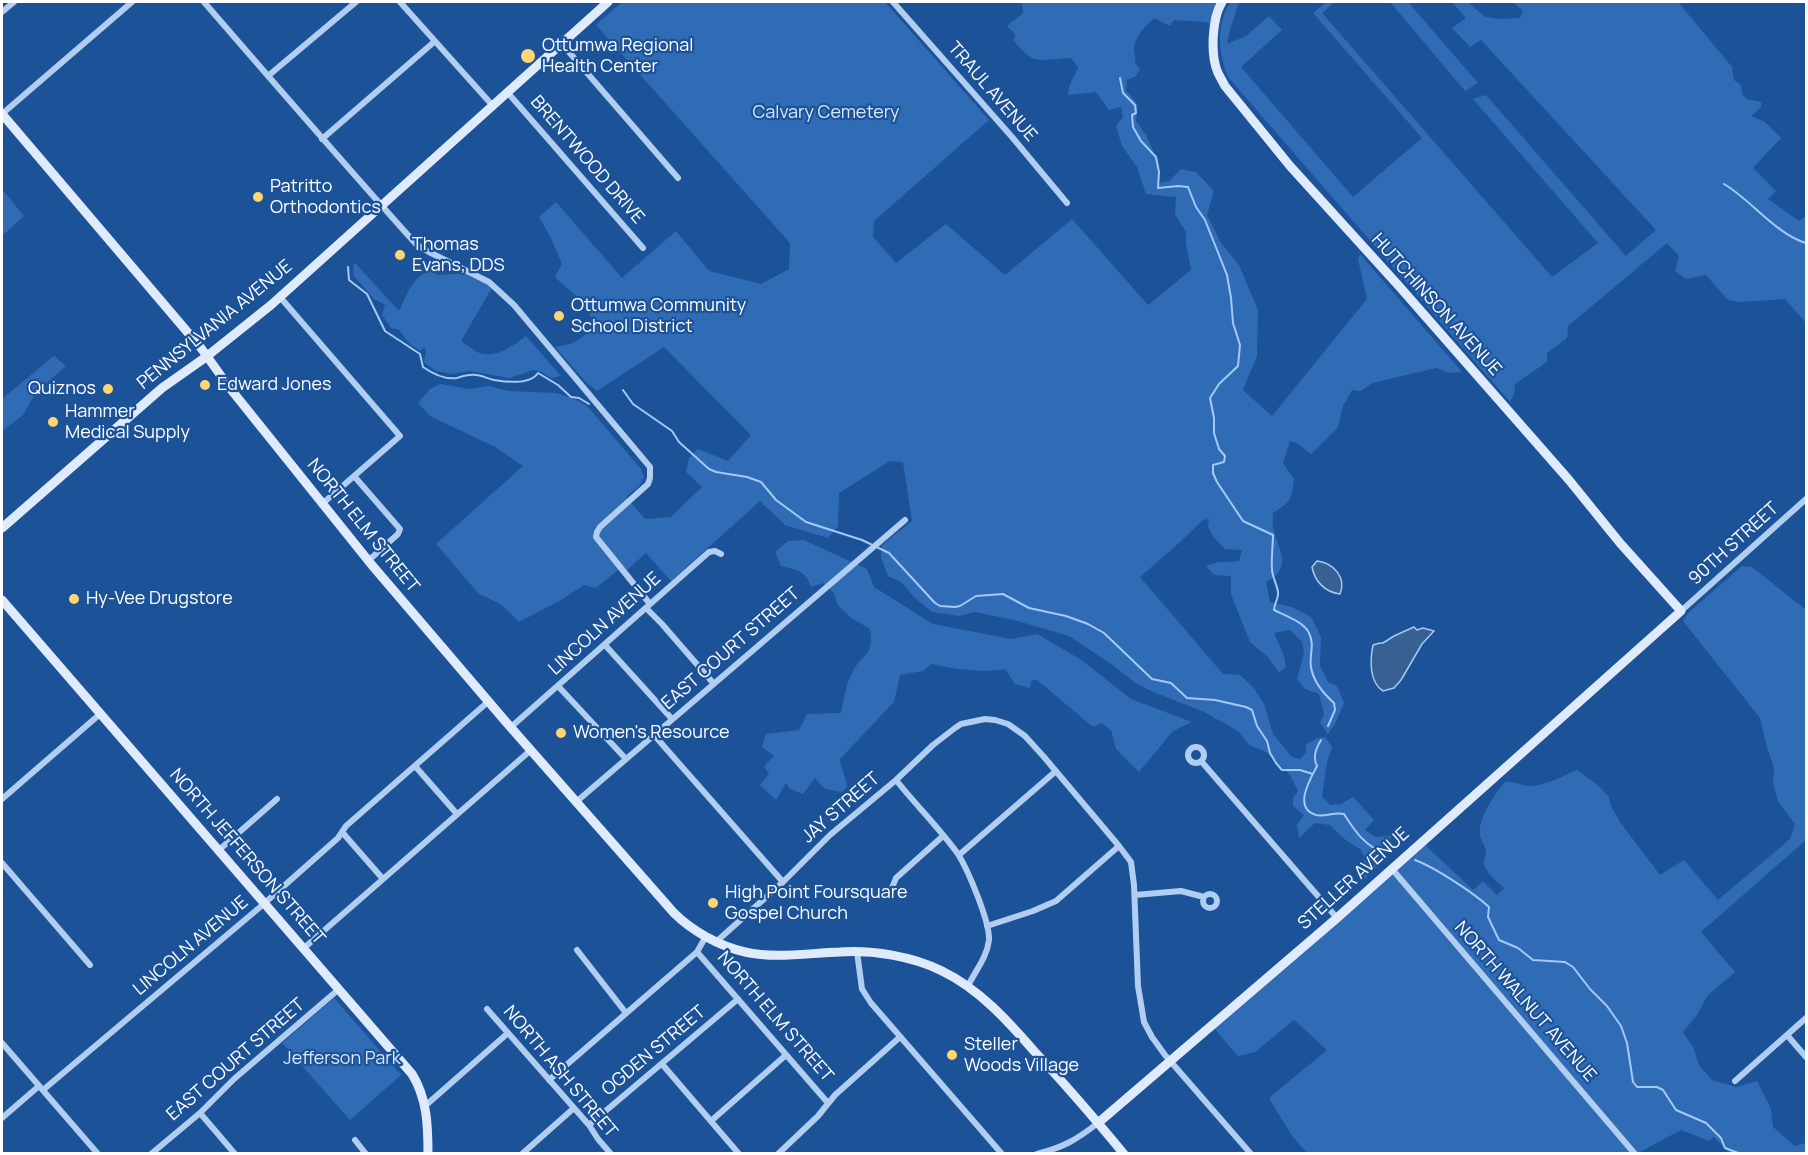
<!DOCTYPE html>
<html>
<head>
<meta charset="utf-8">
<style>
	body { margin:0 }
	#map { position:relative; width:1808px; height:1155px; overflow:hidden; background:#1c5298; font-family:Manrope,sans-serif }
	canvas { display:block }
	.frame { position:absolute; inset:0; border:3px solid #fff; pointer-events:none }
</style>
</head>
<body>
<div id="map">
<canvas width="1808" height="1155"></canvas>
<div class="frame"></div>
</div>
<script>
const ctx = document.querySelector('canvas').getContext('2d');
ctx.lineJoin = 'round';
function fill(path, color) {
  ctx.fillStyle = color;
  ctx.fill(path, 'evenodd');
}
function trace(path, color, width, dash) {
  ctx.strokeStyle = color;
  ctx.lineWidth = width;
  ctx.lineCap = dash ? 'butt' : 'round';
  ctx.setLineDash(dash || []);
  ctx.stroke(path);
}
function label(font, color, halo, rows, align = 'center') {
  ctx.font = font + ' Manrope,sans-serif';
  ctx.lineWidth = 4.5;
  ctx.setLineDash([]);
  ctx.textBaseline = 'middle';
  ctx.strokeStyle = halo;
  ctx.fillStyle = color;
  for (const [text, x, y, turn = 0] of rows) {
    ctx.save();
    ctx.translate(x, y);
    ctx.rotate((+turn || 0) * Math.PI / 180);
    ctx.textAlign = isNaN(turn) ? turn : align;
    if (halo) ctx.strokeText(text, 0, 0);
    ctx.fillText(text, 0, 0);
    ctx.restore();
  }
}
fill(new Path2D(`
	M622,2h263l104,118 -115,101 -1,16 23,26 50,-39 59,51 67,-56 76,86 43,-35 -5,-27v-11l-11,-18 1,-17 -30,-3 -9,-27 -15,-21 -6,-20 7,-9 -2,-10 -12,3 -13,-18 -28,3c1,-15 6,-15 10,-28l-7,-9c-10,0 -32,4 -39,0 -7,-4 -13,-11 -18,-17l1,-7 -8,-8 16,-13 -1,-11h200l-8,22 -9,-2 -31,-2 -4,6 -16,-8c-9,9 -19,18 -20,30 0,5 2,10 1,15l5,6 -4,7 -9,4 -1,10 12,15 -2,16 10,14 12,27v21l11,-2 12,-12 15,3 18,19 -7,24 14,28 18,22 19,45 -1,46 -14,34 29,26 95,-117 -9,-40 2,-5 102,118 -13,1 -13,-5 -64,15 -11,8 -9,-1 -9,16 -5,21 -27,27 -13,-10 -8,-3 -7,22 11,16c-2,21 -4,23 -21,34 0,5 -1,10 0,15 5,21 21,40 -7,54l4,20 22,5 19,10 10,20 -1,29 8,16 9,4 7,17 -9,21 -7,10 -8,-11 4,-8 -5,-21 -14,-5 -8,-10 7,-26 -2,-11 -12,-12 -16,3 10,23 2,11 -7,6 -11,-16 -18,-15 -19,-48v-18l-17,-1 -8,-9c14,-6 19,-3 33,-5l3,-11 -17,-1 -12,-13 -5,-9 1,-8 -6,1 -24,23 -39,34 83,97 17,1 13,12 11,17 9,30 19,23 8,2 6,-6v-9l12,-6 7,-1 7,10 -5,15 -5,35 8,8 11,-1 12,-7 21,23 -9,10 10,7 16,-1 -5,22 -21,21 -5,-8 5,-12 -4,-9 -18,-12 -13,-13 -15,-2 -16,15 -2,-13 7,-10 -11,-9v-8l5,-7 -8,-16 -24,-23 -17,-7 -11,-14 -34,-19 -53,-21 -17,-9 -20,-16 -45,-30 -55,-16 -39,-8 -15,4 -28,-4 -18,-15 -13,-15 -13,-6 -7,-18 1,-13 30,-24 -9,-59 -13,-1 -51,32 -1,33 -10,12 -43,-13 -25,-24 -89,80 -25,-28 -19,17 -4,-4 -27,22 -12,-3 -23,15 -42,22 -17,-17 -23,-11 -43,-50 87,-78 -28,-19 -65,-31 -12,-13 12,-14 10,-5 29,5 20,-3 19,5 49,2 22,8 9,6 53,62 3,8 -4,8 -14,12 19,22 26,-2 31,-30 -16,-15 3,-14 9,-9 30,12 23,-26 -87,-88 -67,44 -10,-8 -32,-36c20,-3 26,-6 38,-22 -4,-24 -22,-32 -38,-48l7,-13 -12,-28 -11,-19 17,-15 66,76 54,-47 33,40 52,13 28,-15 1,-26 -194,-218z
	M1230,2h9l-9,28 -3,14 19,-8 23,-20 13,14 -41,37 112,130 69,-59 -109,-125 13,-11h9l-13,11 230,264 46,-34 -125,-144 13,-4 140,161 30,-26 -175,-190 -11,7 -18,-19 14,-10 -14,-16h16l17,15 15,2 20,-1 3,-7 -10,-9h165l54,65 2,13 7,5 1,9 5,5 14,3v5l-10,9 14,6 16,16 -28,30 23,23 -8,8 31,22 7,-5v107l-21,-24 -44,3 -13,-2 -22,-25 -20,4 -11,-8 4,-15 -12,-13 -99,83 -1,12 -20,15v9l-32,22 -1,10 -4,8 -282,-325c-10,-26 -12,-51 2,-75z
	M1390,2h18l70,81 -13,8z
	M2,189l22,27 -22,20z
	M354,262l45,49c9,-18 13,-34 32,-41l7,5 32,-2 23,13 -32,55c6,4 15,11 21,13 16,3 33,-9 44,-18l35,40 -10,2 -9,-6 -9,-2 -24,8 -39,-7 -19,3 -15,-3 -12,-9 2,-12 -2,-3 -4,4 -11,-8 -10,-13 -8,-2 -9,-13 3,-10 -11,-6 -21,-24z
	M54,356l12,10 -30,26 -13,23 -21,16v-32z
	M804,540l63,29 7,18 59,37 78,15 26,-5 43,25 51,40 61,23 -19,9 -34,41 -23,-23 -5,-19 -10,-7 -8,4 -56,-47h-5l-2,8 -15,-4 -10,-15c-25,4 -50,0 -74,-5l-8,7 -23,4 -6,27 -54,57c1,10 6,17 7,28l-5,5 -17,-3 -10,-11 -12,16 -13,-5 -4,-6 -10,17 -16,-15 9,-11 -5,-8 10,-10 -12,-9 4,-13 33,-4 8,-16 34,-1c3,-14 5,-30 12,-42 11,-20 21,-13 17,-42l-20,-12 -12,-12 -4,-12 -10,-10 -13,4c-5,-17 -15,-17 -30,-21l-6,-14 13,-11z
	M1742,566l10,1 54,43v230l-105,92 34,40 -28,24 -10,19 -14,17 10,15 6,18 13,15 24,7 21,-6 14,28 2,18 22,19 11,-3v10h-77l-15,-16 -5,4 -28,-11 -43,23h-331l-15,-17 -23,-38 58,-48 -33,-30 -39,32 -17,4 -27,-31 210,-184 52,49 10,-9 14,14 7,-7c-6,-6 -16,-13 -19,-21 -3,-5 0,-8 1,-14 0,-6 -4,-11 -6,-17 -3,-17 15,-42 25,-54 11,-1 15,4 25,4 15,0 33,-10 47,-16l23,17 9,10 2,9 9,16 40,53 24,-15 34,40 72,-61 5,-15 -17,-23 -5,-17 1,-16 -8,-24 -6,-26 -77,-97 5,-8z
	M334,998l67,77 -51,45 -68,-77z`), '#306cb5');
const water = new Path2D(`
	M1317,561c16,2 30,16 23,33 -15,-2 -25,-12 -28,-27z
	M1414,627l3,3 6,-2 11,3 -12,13 -21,36 -7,8 -11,3c-14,-9 -13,-31 -10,-46l7,-2h3l11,-7z`);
fill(water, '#396092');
trace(water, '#a4c9f2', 1.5);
trace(new Path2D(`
	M1120,78l3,15 12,12 1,8 -4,2 1,12 8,14 15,16 3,15 -1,16 20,-2 10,1 8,20 9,13 22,55 4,23 2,25 7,22 -2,21 -19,18 -9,14 4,20v15l5,16 6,7 -1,6 -11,3v8l4,9 26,39 30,14c0,11 -2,23 -1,34 0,8 5,15 6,23 1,7 -4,11 -4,18 10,5 30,12 35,23 6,12 0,23 2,34 2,14 13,27 23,36l1,7 -7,16
	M1724,184c26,15 53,51 82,59
	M348,267l1,13 18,14 18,37 35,23 3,13c10,7 21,13 34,11 6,-2 13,-4 19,-3 6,0 12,4 18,5 12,2 36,5 44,-7l20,12 13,12 8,1 10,6
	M623,390l10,14 39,27 7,11 30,27 7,3 31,5 14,5 15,18 30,22 56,18 27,13 46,50 5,3 15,1 5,-1 16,-10 27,-2 26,14 37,8 22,8 16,9 48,46 19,4 16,15 28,2 31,7 6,3 5,16 10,15 3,12 6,10 6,7h18l13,4
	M1321,740c-5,8 -9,17 -4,26 -6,12 -25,42 -1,49 9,2 18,-3 28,-1 10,16 22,34 42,39
	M1415,860c19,7 59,33 74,47l-1,10 11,23 19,8 15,12 32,2 8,5 17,22 17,17 14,20 6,17 6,39 4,5h20l6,3 13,20 30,13 15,15 4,10 16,6`), '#a4c9f2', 2);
trace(new Path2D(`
	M204,2c70,81 140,162 212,242l13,8 60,30 25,23 136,162v11l-2,6 -48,43 -3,5 -1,5 54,67
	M400,2l93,104
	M893,2l119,135 55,66
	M2,12l12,-10
	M562,44l116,134
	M268,76l88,-74
	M508,93l135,155
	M2,114l130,-112
	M322,139l112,-97
	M280,297l120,139 -78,68
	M354,476l46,53 -2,5 -30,27
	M646,608l16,16 52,60
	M1681,611l125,-112
	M605,645l67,74
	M558,686l68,73
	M511,727l198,-175 6,-1 6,3
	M654,735l129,147
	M1188 755a8 8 0 1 1 16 0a8 8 0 1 1-16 0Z
	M1201,761l136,157
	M415,766l42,48
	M896,780c19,24 45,50 62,74 10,16 32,68 31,86 -2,18 -14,31 -21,46
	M2,799l98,-85
	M576,802l329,-282
	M342,832l41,47
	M219,850l58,-51
	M959,855l97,-84
	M2,863l88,102
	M1392,869l243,285
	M892,888l4,-10 47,-42
	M1203 901a7 7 0 1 1 14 0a7 7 0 1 1-14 0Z
	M1135,895l46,-4 23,6
	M987,926l46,-15 23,-10 63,-55
	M717,941l66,-59 47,-47 66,-55 37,-35 22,-17 6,-4 24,-5 10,1 13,4 17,12 19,21 75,89 12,16 3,23 4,101 6,36 8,15 13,18 86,99
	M304,948l227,-198
	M577,950l49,63
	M697,952l131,151
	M857,952l5,37 9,14 131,151
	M487,1009l102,116 9,14 13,15
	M1787,1035l19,22
	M2,1043l96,111
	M662,1064l77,90
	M549,1080l148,-128 9,-16
	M1735,1081l71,-63
	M43,1090l216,-182 79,-70 8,-12 143,-125
	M425,1106l83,-73
	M200,1113l35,41
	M2,1118l37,-32
	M711,1121l75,-66
	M589,1125l149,-126
	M355,1140l11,14
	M151,1154l49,-41 34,-34 105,-90
	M522,1154l52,-46
	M778,1154l40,-38 17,-21 65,-58
	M1037,1154c27,-7 39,-14 61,-31`), '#b1cef0', 6);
trace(new Path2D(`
	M2,114l199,234 28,39 142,177 135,158 168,191c18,18 45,33 71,39 31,7 63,1 95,0 33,-2 72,4 102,19 37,18 65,49 92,80 31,33 61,68 90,103
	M2,528l160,-140 44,-31 65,-52 337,-303
	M2,600l410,474c15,24 16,51 16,80
	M1098,1123l239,-205 344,-307 -61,-68 -51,-63 -171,-195 -108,-119 -65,-80c-2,-4 -5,-9 -7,-13 -8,-18 -6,-55 4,-71`), '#dfebfb', 9);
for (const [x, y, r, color] of [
	[528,56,8,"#ffd570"],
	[258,197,6,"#ffd570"],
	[400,255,6,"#ffd570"],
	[559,316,6,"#ffd570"],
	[205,385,6,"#ffd570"],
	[108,389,6,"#ffd570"],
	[53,422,6,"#ffd570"],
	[74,599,6,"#ffd570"],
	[561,733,6,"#ffd570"],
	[713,903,6,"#ffd570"],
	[952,1055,6,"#ffd570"]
]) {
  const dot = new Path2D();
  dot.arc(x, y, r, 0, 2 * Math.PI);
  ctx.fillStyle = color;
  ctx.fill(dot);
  trace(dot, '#1c5298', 2);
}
label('18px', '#fff', '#1c5298', [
	["Ottumwa Regional",542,46],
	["Health Center",542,67],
	["Patritto",270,187],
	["Orthodontics",270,208],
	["Thomas",412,245],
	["Evans, DDS",412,266],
	["Ottumwa Community",571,306],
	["School District",571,327],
	["Edward Jones",217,385],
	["Quiznos",96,389,"right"],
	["Hammer",65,412],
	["Medical Supply",65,433],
	["Hy-Vee Drugstore",86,599],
	["Women's Resource",573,733],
	["High Point Foursquare",725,893],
	["Gospel Church",725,914],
	["Steller",964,1045],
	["Woods Village",964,1066]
], 'left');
label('18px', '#fff', '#1c5298', [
	["TRAUL AVENUE",992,92,49],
	["BRENTWOOD DRIVE",587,160,49],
	["HUTCHINSON AVENUE",1436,305,48],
	["PENNSYLVANIA AVENUE",215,325,-39],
	["NORTH ELM STREET",363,526,51],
	["90TH STREET",1734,544,-42],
	["LINCOLN AVENUE",605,624,-42],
	["EAST COURT STREET",731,649,-41],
	["JAY STREET",841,808,-41],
	["NORTH JEFFERSON STREET",247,857,49],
	["STELLER AVENUE",1354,879,-42],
	["LINCOLN AVENUE",191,946,-40],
	["NORTH WALNUT AVENUE",1525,1002,49],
	["NORTH ELM STREET",775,1017,49],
	["OGDEN STREET",654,1051,-40],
	["EAST COURT STREET",236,1060,-41],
	["NORTH ASH STREET",560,1072,50]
]);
label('18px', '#d8e8fb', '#1c5298', [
	["Calvary Cemetery",826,113],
	["Jefferson Park",342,1059]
]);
</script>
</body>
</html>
